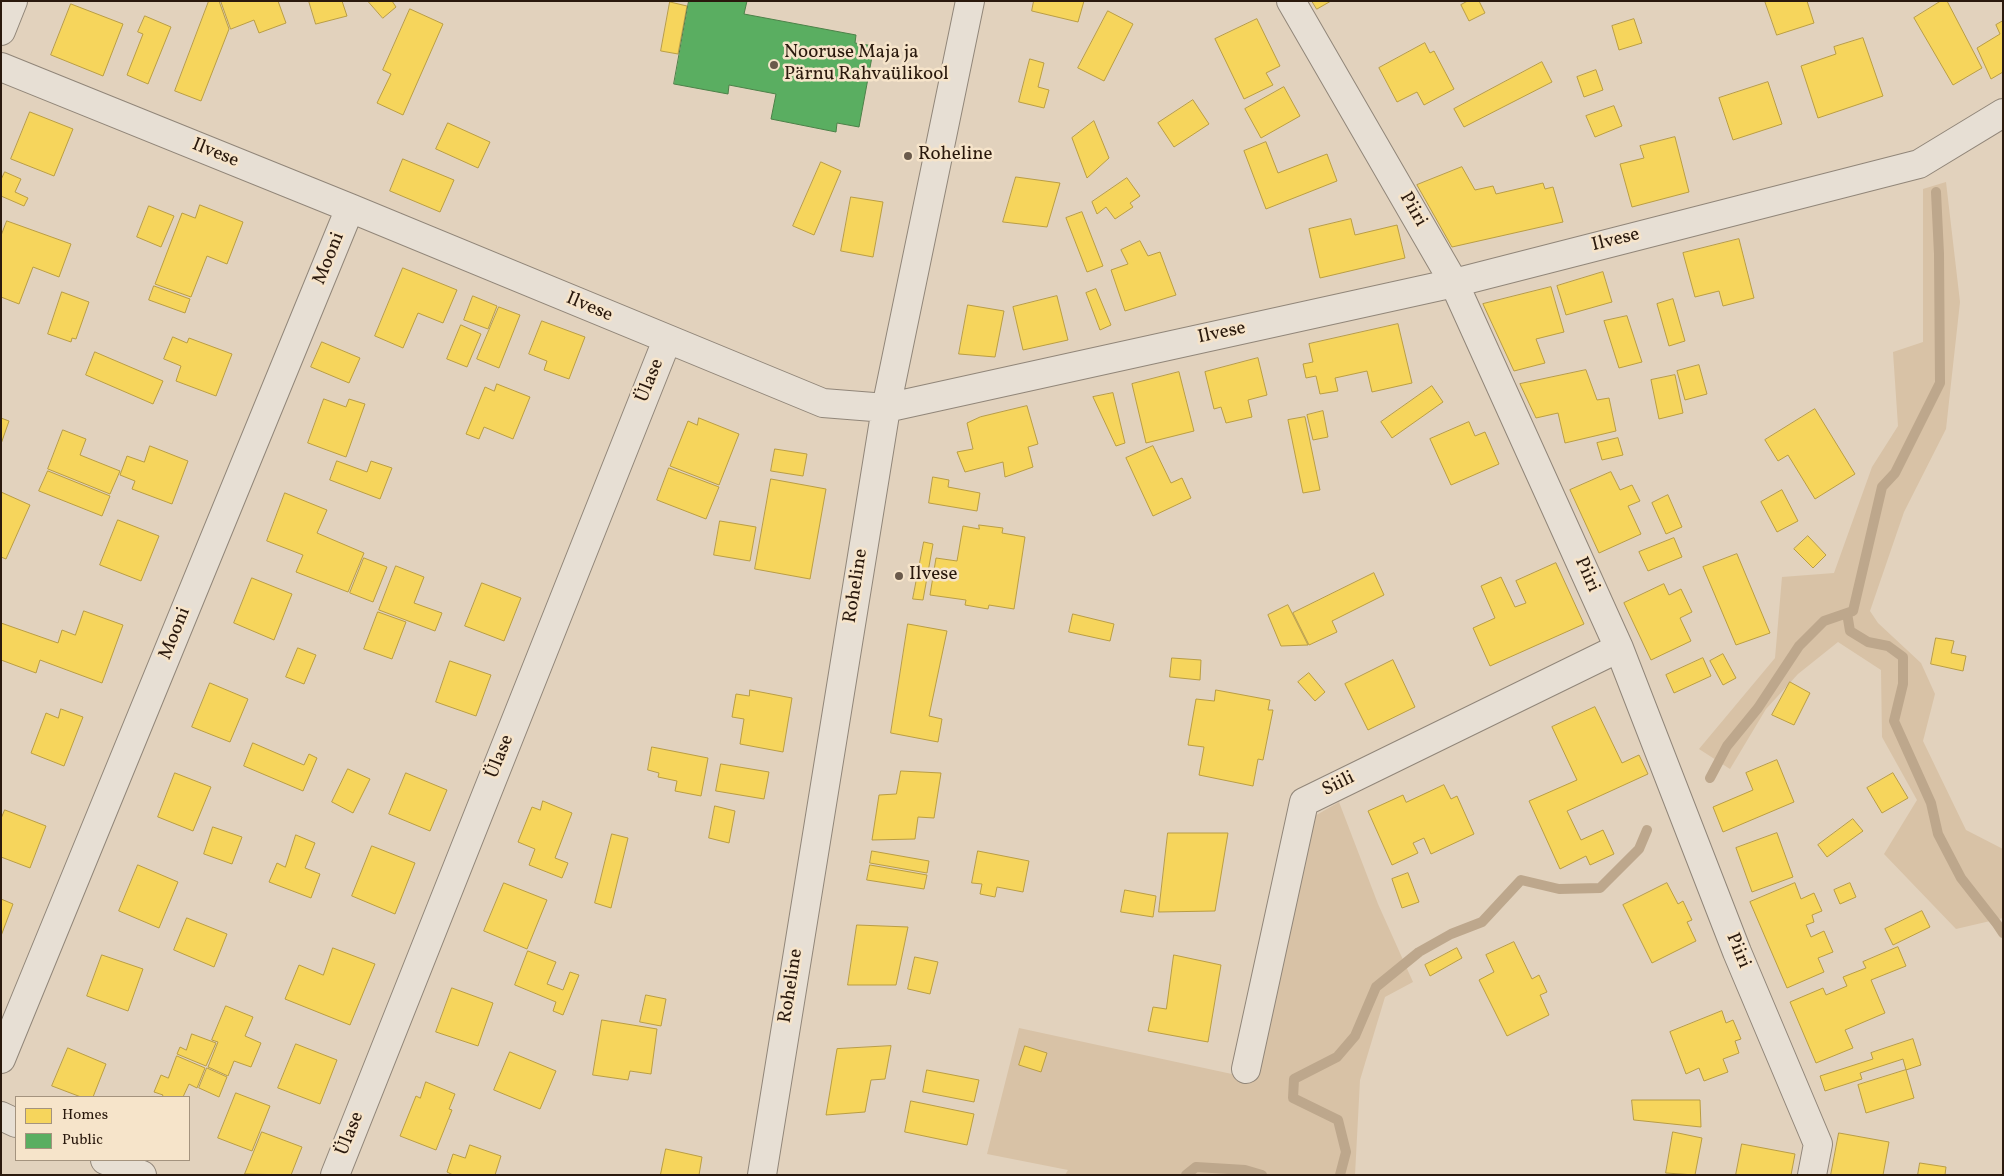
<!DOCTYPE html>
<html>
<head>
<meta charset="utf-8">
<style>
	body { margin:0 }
	#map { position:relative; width:2004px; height:1176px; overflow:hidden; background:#e2d2bd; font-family:Vollkorn,serif }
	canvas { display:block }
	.frame { position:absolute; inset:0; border:2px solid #2a190d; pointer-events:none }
	.legend { position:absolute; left:15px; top:1096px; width:175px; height:65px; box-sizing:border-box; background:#f6e4ca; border:1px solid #a4937e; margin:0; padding:6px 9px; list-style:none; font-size:15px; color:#2a190d }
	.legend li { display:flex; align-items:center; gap:10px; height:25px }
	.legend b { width:25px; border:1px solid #a4937e }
</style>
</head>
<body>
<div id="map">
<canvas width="2004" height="1176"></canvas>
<div class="frame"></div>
<ul class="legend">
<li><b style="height:14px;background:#f6d55c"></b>Homes</li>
<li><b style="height:14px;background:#5aae61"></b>Public</li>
</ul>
</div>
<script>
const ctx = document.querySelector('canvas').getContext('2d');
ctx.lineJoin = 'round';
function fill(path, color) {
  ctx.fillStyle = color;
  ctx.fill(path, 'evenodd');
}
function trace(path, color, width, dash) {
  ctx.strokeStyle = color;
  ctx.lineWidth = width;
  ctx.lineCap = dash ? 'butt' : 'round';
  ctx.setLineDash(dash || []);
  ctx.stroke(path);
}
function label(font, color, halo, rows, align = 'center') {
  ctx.font = font + ' Vollkorn,serif';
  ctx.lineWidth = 5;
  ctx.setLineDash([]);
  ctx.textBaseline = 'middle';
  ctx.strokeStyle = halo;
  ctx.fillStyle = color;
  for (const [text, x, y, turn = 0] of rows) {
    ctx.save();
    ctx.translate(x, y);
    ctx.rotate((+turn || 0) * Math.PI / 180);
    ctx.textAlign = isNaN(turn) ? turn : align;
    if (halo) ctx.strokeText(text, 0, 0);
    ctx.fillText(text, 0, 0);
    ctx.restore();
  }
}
fill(new Path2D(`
	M1946,182l14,120 -14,127 -42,83 -34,99 8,12 43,40 14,31 -12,47 43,89 37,19v69l-47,11 -72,-75 33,-54 -35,-63 -1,-67 -43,-28 -40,32 -32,35 -36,60 -31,-20 76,-91 7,-81 52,-4 38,-106 26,-41 -5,-74 30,-10v-153z
	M1339,802l39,102 35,78 -28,15 -25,83 -5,95h-290l3,-5 -81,-16 32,-126 236,51 58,-262z`), '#d8c2a6');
const homes = new Path2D(`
	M209,1h10l10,28 -28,72 -26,-10z
	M221,1h57l8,22 -27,10 -5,-13 -23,9z
	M309,1h33l5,15 -31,8z
	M368,1h24l4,6 -13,11z
	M1034,1h50l-6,21 -46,-11z
	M1312,1h19l-14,8z
	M1468,1h11l6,12 -16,8 -8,-16z
	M1765,1h42l7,22 -37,12z
	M1941,1h6l35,67 -29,17 -39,-67z
	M670,2l17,4 -9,48 -17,-3z
	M71,4l52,20 -20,52 -52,-21z
	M410,9l33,15 -40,91 -26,-12 14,-29 -8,-4z
	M1108,11l25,13 -29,57 -26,-13z
	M145,16l26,11 -23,57 -21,-9 16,-41 -5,-2z
	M1257,19l23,47 -14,7 7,12 -29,14 -29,-60z
	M1634,19l8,24 -23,7 -7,-24z
	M2003,21v51l-12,7 -14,-31 23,-14 -4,-9z
	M1863,38l20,58 -65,22 -17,-52 35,-12 -2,-7z
	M1425,43l5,10 4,-2 20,38 -30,16 -7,-13 -20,10 -18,-34z
	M1030,59l14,4 -6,24 11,3 -5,18 -25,-6z
	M1542,62l10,20 -88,45 -10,-18z
	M1596,70l7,20 -19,7 -7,-20z
	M1768,82l14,42 -49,16 -14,-42z
	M1284,87l16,29 -39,22 -16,-29z
	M1193,100l16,24 -35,23 -16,-24z
	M1614,106l8,20 -27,11 -9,-21z
	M30,112l43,17 -19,47 -43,-17z
	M1094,121l15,37 -22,20 -15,-40z
	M448,123l42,19 -12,26 -42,-19z
	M1675,137l14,55 -57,15 -12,-43 24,-6 -4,-12z
	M1266,142l12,31 49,-19 10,27 -71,28 -22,-58z
	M403,159l51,21 -14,32 -50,-21z
	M821,162l20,9 -27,64 -21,-9z
	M1462,167l13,23 18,-4 3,8 47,-11 2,6 8,-2 10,35 -111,25 -35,-62z
	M5,172l16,7 -6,13 13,6 -4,8 -23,-10v-16z
	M1016,177l44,6 -13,44 -44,-5z
	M1127,178l13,18 -10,7 3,4 -18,12 -9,-12 -9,7 -5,-12z
	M851,197l32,5 -10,55 -32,-6z
	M200,205l43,17 -16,42 -20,-8 -16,41 -36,-13 27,-71 13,5z
	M149,206l25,10 -13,31 -24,-10z
	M1082,212l21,54 -16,6 -21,-54z
	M1351,219l4,16 42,-10 8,33 -85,20 -11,-49z
	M7,221l64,23 -12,33 -26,-10 -14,37 -18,-7v-61z
	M1739,239l15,59 -31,8 -4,-15 -24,6 -12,-44z
	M1140,241l8,15 12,-4 16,43 -51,16 -14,-41 17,-6 -7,-14z
	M403,268l54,22 -14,33 -25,-10 -15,35 -28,-12z
	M1603,272l9,30 -46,13 -9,-29z
	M154,286l36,13 -5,14 -36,-13z
	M1551,287l13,45 -28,7 9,24 -31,8 -31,-67z
	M1096,289l15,36 -11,5 -14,-37z
	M62,292l27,10 -13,37 -4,-1 -1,4 -23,-8z
	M473,296l24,10 -9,23 -24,-9z
	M1057,296l11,44 -45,10 -10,-43z
	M1673,299l12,42 -16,5 -12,-42z
	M968,305l36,6 -9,46 -36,-3z
	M499,307l21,8 -21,53 -22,-9z
	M1627,316l15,46 -23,6 -15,-47z
	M542,321l43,16 -16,42 -25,-9 3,-9 -18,-7z
	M1398,324l14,59 -40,9 -5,-21 -32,7 3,13 -18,3 -4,-18 -10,2 -3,-14 10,-2 -4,-18z
	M461,325l20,9 -14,33 -20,-8z
	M173,337l14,6 2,-5 43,16 -16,42 -40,-15 5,-15 -17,-7z
	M322,342l38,16 -11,25 -38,-16z
	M95,352l68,29 -10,23 -67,-29z
	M1258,358l9,37 -19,5 4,17 -26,6 -5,-16 -7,2 -9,-37z
	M1699,365l8,29 -22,6 -8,-29z
	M1586,370l11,30 12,-2 7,33 -51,12 -7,-30 -22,5 -16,-34z
	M1179,372l15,59 -48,12 -14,-59z
	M1675,375l8,38 -24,6 -8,-39z
	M497,384l33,13 -17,42 -29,-12 -5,12 -13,-5 19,-47 9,4z
	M1432,386l11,16 -51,36 -11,-16z
	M1113,393l12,50 -9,3 -23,-49z
	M324,399l22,8 3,-8 16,5 -19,53 -38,-14z
	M1027,406l11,38 -10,3 5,20 -28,10 -2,-15 -38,10 -8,-20 16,-3 -6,-26 13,-6z
	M1815,409l40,65 -40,25 -27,-44 -10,6 -13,-21z
	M1323,411l5,26 -15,3 -6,-25z
	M1305,417l15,73 -17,3 -15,-73z
	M1,418l8,3 -8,23z
	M699,418l40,16 -20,51 -49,-19 18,-45 9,4z
	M1469,422l6,14 10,-4 14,32 -48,21 -21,-46z
	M63,430l23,9 -6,16 40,16 -10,23 -62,-25z
	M1618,438l5,17 -21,5 -5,-17z
	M150,446l38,15 -16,43 -40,-15 3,-8 -15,-6 7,-19 17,6z
	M1153,446l18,37 11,-5 9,20 -38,18 -27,-58z
	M775,449l32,5 -4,22 -32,-5z
	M337,461l30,11 4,-11 21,7 -12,31 -50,-19z
	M669,468l50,19 -13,32 -49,-19z
	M48,471l62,25 -8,20 -63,-25z
	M1611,472l9,18 12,-5 8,16 -12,5 13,28 -42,19 -29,-63z
	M933,477l16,3 -1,7 32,6 -3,18 -48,-8z
	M771,479l55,10 -16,90 -55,-10z
	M1782,490l16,31 -21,11 -16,-30z
	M1,492l29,13 -24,54 -5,-2z
	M285,493l42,17 -10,23 47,20 -16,39 -52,-20 7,-17 -36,-14z
	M1668,495l14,32 -16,7 -14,-31z
	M118,520l41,16 -18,45 -41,-16z
	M720,521l36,6 -6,34 -36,-6z
	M979,525l24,3 -1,5 23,4 -11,72 -25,-4 -1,4 -23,-4 1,-5 -36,-5 6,-37 21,3 6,-35 16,3z
	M1808,536l18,19 -13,13 -19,-19z
	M1674,538l8,19 -34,14 -9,-19z
	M924,542l9,2 -10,56 -10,-1z
	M1737,554l33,79 -34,12 -33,-78z
	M364,558l23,9 -14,35 -23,-9z
	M1556,563l28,61 -94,42 -17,-38 22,-10 -14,-32 20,-9 14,30 11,-4 -10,-22z
	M396,566l28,11 -10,26 28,10 -7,18 -56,-21z
	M1374,573l10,22 -52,26 5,11 -28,13 -16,-32z
	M252,578l40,16 -18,46 -40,-17z
	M482,583l39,15 -17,43 -39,-15z
	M1664,584l5,11 12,-6 11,23 -12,6 11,23 -40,19 -27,-57z
	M1288,605l20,40 -27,1 -13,-31z
	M84,611l39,14 -21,58 -62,-23 -4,13 -35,-13v-37l57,20 4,-13 13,5z
	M378,612l28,10 -14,37 -28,-10z
	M1073,614l41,10 -4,17 -41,-9z
	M908,624l39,7 -18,85 13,3 -4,23 -47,-9z
	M1936,638l18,3 -3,12 15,3 -3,15 -32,-7z
	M298,648l18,7 -12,29 -18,-7z
	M1723,654l13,24 -13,7 -13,-24z
	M1172,658l29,2 -1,20 -30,-3z
	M1703,658l8,18 -37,17 -8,-18z
	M1393,660l22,47 -47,23 -23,-46z
	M450,661l41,14 -15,41 -40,-14z
	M1309,673l16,19 -10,9 -17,-19z
	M1790,682l20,11 -16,32 -22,-10z
	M210,683l38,16 -18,43 -38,-15z
	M750,690l42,8 -9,54 -43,-8 4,-25 -12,-2 4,-23 13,2z
	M1216,690l54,10 -2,10h5l-10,50 -5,-1 -5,27 -54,-11 5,-28 -16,-2 8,-46 18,2z
	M1595,707l27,56 17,-8 9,19 -81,37 14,29 22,-10 11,24 -24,11 -4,-9 -26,13 -31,-68 48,-21 -25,-53z
	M61,709l22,8 -19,49 -33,-13 15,-40 12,5z
	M253,743l51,22 5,-11 8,4 -14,33 -59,-25z
	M652,747l56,11 -7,38 -26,-5 2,-10 -19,-4 1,-4 -11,-3z
	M1777,760l17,42 -71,30 -10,-25 40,-17 -7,-17z
	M721,764l48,8 -5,27 -48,-8z
	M348,769l22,10 -17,34 -21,-11z
	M901,771l40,2 -7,45 -16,-1 -3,22 -43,1 7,-45 17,-1z
	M175,773l36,14 -18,44 -35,-14z
	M406,773l41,17 -17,41 -41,-17z
	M1893,773l15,25 -26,15 -15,-25z
	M1444,785l7,14 6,-3 17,38 -43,20 -7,-16 -11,5 5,10 -26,12 -24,-54 35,-16 3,7z
	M543,801l29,12 -17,45 13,5 -6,15 -33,-13 6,-16 -17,-7 14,-35 8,3z
	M715,806l20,5 -6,32 -20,-5z
	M5,810l41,16 -16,42 -29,-11v-38z
	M1853,819l10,12 -36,26 -9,-12z
	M213,827l29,10 -10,27 -28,-10z
	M1168,833h60l-13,78 -56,1z
	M1777,833l16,44 -41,15 -16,-44z
	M612,834l16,4 -17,70 -16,-5z
	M296,835l19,8 -10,25 15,6 -9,24 -42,-16 8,-19 8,4z
	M372,846l43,17 -20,51 -43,-18z
	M872,851l57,10 -2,12 -57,-10z
	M978,851l51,10 -6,31 -26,-5 -2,10 -15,-3 2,-10 -10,-1z
	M138,865l40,17 -19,46 -40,-17z
	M870,865l57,10 -3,14 -57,-9z
	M1408,873l11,29 -17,6 -10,-29z
	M504,883l43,17 -20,49 -43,-18z
	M1667,883l11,21 5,-3 9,19 -5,2 9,19 -44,22 -29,-58z
	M1795,883l6,16 13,-6 8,18 -10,4 2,7 -8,3 5,12 13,-6 9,21 -15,6 6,14 -37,16 -37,-86z
	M1850,883l6,14 -16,7 -6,-14z
	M1125,890l31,6 -3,21 -32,-5z
	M1,899l12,5 -12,32z
	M1922,911l8,16 -37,18 -8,-16z
	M187,918l40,16 -13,33 -40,-17z
	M857,925l51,2 -12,58h-48z
	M1514,942l18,37 7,-4 8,17 -7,3 9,20 -42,21 -28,-56 15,-8 -8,-17z
	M1898,947l8,19 -35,14 14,33 -40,17 8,18 -37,15 -26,-61 33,-14 3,7 21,-9 -4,-9 23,-9 -3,-6z
	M333,948l42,16 -25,61 -65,-26 14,-34 24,10z
	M1457,948l5,10 -32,18 -5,-11z
	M528,951l28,11 -9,22 16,6 7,-18 9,3 -16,40 -10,-4 3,-9 -41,-17z
	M102,955l41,14 -15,42 -41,-15z
	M1174,955l47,10 -13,77 -60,-11 5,-24 13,2z
	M915,957l23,5 -8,32 -22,-5z
	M452,988l41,15 -15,43 -42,-14z
	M646,995l20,4 -5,27 -21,-4z
	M226,1006l27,11 -8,19 16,7 -10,24 -17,-6 -6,15 -20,-9 10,-25 -6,-2z
	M1722,1011l4,12 7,-3 8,19 -6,2 4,12 -16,6 5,13 -24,9 -5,-13 -13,6 -16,-42z
	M602,1020l55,9 -6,45 -21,-3 -2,9 -35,-5z
	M192,1034l24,9 -10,23 -29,-12 3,-7 6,3z
	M1913,1039l8,26 -15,5 -3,-11 -43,14 2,6 -37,12 -5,-15 53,-17 -2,-6z
	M296,1044l41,16 -17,44 -42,-16z
	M891,1046l-6,33 -14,1 -6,32 -39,3 11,-66z
	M1025,1046l22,7 -6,19 -22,-7z
	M68,1048l38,16 -13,33h-12l-29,-11z
	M510,1052l46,19 -16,38 -46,-19z
	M177,1056l28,12 -8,20 -8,-4 -6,13h-21l1,-2 -9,-3 7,-17 7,3z
	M207,1068l20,9 -8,20 -20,-9z
	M927,1070l52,10 -5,22 -51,-10z
	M1906,1070l8,28 -48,15 -8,-28z
	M426,1082l29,12 -6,15 3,1 -16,40 -36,-14 16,-40 4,2z
	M236,1093l34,13 -18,45 -34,-13z
	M1632,1100h68l1,27 -67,-7z
	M911,1101l63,13 -7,31 -62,-13z
	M262,1132l40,15 -11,28 -46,-1z
	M1673,1132l29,6 -7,37 -29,-2z
	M1839,1133l50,9 -6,33h-52z
	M1742,1144l53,10 -4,21h-55z
	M470,1145l31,11 -6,19h-42l-6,-3 6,-18 12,4z
	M666,1149l36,8 -3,18h-44h5z
	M1920,1163l26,4 -1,8h-27z`);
fill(homes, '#f6d55c');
trace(homes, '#b99d44', 1);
const public = new Path2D(`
	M689,1h58l-3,13 112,21 -1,8 19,3 -15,81 -22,-4 -1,9 -65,-13 5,-25 -47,-9 -1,9 -54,-10z`);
fill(public, '#5aae61');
trace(public, '#4c8148', 1);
trace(new Path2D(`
	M1847,613l3,18 18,11 20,4 15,11v27l-9,37 37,82 7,31 23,44 36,46 6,9
	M1710,778l17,-32 31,-38 41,-62 25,-25 29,-10 29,-124 13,-14 45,-90 -1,-129 -3,-62
	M1186,1175l10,-8 49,3 17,5
	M1340,1175l6,-23 -8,-32 -45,-22 1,-19 43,-22 18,-21 21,-49 43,-35 32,-18 31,-12 39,-42 38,9 41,-1 39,-39 8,-19`), '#bda78c', 10);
const minor = new Path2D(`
	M1291,1l163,282 165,365 118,304 81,192 -6,31
	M1,31l12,-30
	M1,67l349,141 473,195 63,5 568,-125 465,-119 84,-51
	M1,1059l349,-851
	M1246,1069l58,-267 315,-154
	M335,1175l332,-835
	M762,1175l124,-767 84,-407`);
const tertiary = new Path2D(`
	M1,1116l15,7
	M105,1160l37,15`);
trace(minor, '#918679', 30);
trace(tertiary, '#918679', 30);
trace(minor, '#e7dfd4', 28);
trace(tertiary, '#e7dfd4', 28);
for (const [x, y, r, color] of [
	[774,65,5,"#6a5a4b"],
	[908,156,5,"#6a5a4b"],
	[899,576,5,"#6a5a4b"]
]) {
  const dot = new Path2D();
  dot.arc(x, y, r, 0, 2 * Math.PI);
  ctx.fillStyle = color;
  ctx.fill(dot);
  trace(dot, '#f6e4ca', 2);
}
label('19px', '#2a190d', '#f6e4ca', [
	["Nooruse Maja ja",784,54],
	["Pärnu Rahvaülikool",784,76],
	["Roheline",918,156],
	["Ilvese",909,576]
], 'left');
label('19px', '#2a190d', '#f6e4ca', [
	["Ilvese",215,154,22],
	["Piiri",1412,210,60],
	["Ilvese",1616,241,-14],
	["Mooni",330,259,-68],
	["Ilvese",589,308,23],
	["Ilvese",1222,334,-12],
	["Ülase",651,381,-68],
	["Piiri",1586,575,66],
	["Roheline",857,586,-81],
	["Mooni",176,634,-68],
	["Ülase",501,757,-68],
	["Siili",1339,785,-26],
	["Piiri",1737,951,68],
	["Roheline",792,986,-81],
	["Ülase",351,1134,-68]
]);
</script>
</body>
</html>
